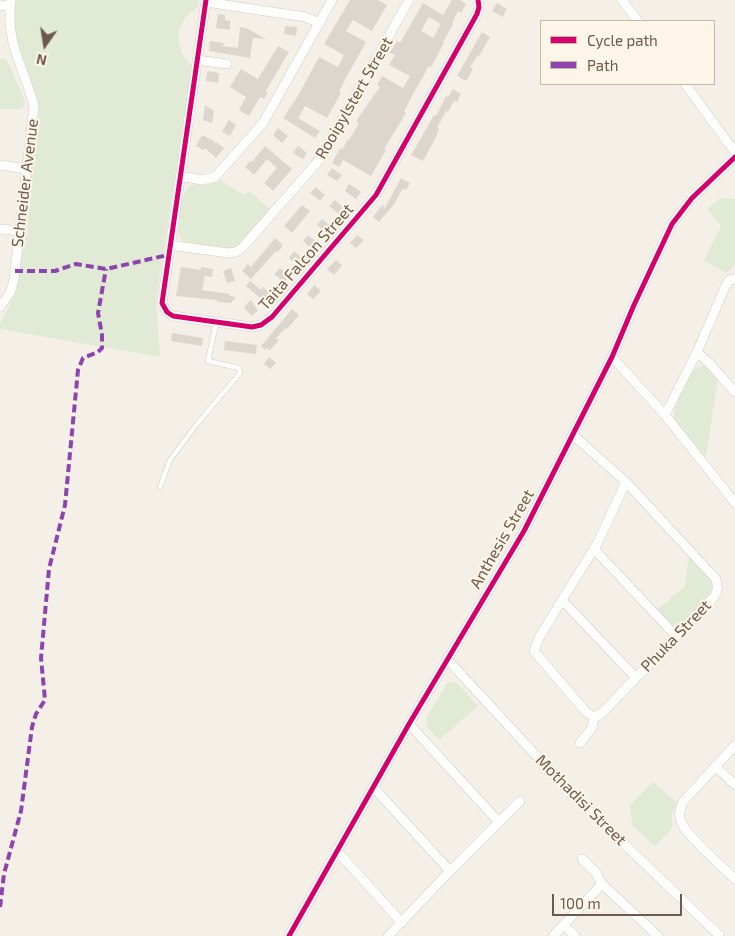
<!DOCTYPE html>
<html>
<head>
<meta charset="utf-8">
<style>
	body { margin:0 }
	#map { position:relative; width:735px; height:936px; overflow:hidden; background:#f4f0e8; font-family:"Exo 2",sans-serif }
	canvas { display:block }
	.legend { position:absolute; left:540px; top:20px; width:175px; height:65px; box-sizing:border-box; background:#fdf6e8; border:1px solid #c4b8aa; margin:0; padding:6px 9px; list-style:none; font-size:15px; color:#6e5a4c }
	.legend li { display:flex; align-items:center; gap:10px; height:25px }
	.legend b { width:25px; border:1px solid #c4b8aa }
	.north { position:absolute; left:20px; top:20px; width:50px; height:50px; -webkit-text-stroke:4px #fdf6e8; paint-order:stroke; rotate:193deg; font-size:14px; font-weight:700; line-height:20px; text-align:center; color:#6e5a4c }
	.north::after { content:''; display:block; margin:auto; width:18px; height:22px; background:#6e5a4c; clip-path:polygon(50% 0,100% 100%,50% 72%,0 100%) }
	.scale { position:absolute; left:552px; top:894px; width:130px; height:22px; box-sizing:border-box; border:2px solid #6e5a4c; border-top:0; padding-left:6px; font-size:15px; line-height:18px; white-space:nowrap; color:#6e5a4c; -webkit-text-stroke:4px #fdf6e8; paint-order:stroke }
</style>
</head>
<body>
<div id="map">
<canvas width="735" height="936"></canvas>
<ul class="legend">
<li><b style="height:6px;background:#d6006c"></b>Cycle path</li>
<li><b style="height:6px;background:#8e44ad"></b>Path</li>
</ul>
<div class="north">N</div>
<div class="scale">100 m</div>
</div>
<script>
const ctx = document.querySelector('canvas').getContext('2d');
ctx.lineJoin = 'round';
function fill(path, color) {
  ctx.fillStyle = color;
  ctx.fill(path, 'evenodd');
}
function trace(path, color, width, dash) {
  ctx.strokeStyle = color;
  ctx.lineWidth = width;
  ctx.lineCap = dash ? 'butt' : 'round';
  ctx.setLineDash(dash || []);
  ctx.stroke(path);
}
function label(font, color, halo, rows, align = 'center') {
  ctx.font = font + ' "Exo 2",sans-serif';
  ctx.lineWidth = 4;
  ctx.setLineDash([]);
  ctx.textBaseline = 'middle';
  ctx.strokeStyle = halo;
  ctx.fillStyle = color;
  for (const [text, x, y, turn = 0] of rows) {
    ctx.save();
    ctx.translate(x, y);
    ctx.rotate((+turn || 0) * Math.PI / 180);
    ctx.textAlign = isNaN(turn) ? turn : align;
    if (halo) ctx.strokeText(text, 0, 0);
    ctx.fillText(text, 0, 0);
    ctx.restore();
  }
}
fill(new Path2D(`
	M14,0h185l-1,7c-23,14 -26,40 -6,59l-36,234 4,57 -160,-28v-5l14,-28 25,-180 -3,-21 -22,-54z
	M2,58l5,2 17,38 1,7 -4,4h-21v-50z
	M220,180l24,15 5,-4 21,18 -31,36 -6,3c-8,1 -46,-3 -51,-8 -9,-8 0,-49 8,-55l19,-1z
	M721,198l14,1v65l-8,9 -23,-12 17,-35 -14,-17z
	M702,366l5,1 11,11 -12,79 -31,-35c-4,-19 9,-36 17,-52z
	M691,557l21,25c2,18 -17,30 -29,41 -12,8 -19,-4 -26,-13l28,-24 3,-26z
	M448,682h8l22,24 -39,34 -11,-12 -2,-10z
	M653,782l24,21 -5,10v15l-17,18 -23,-21 -2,-20z`), '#e0ead4');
fill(new Path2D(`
	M350,0h28l9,5 -15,26 -19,-11 -7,11 20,11 -19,34 -8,16 2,1 -14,25 -22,-12 -7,12 22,13 -5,7 -32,-20 16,-24 20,-37 19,10 6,-12 -20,-11z
	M452,0h8l6,4 -5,9 -3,-2 -6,12 1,1 -10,18 1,1 -8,15 -5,9 -2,-1 -16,28 -9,18 2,1 -22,36 2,1 -15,26 -28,-16 -4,7 -7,-4 8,-15 2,2 6,-11 1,1 10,-17 -3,-1 6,-10 18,-25 -3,-2 5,-9 21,12 7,-12 -21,-11 6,-10 -5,-2 7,-12 3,2 23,-40 20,12zM429,17l12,7 -8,14 -12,-7z
	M497,3l10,6 -4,8 -11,-6z
	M218,14l7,1v5l5,1v9l-14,-2z
	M285,26l12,1 -1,9 -12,-2z
	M240,27l6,1 20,11 -13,-1 -3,20 -41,-7 1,-10 14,2 -1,3 15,2z
	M482,32l8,5 -11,19 -1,-1 -8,12 3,2 -7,12 -9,-5z
	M278,46l11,6 -22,37 -1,3 2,1 -4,6 -4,-2 -11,19 -10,-6 7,-13 -16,-10 11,-18 17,10z
	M207,71l12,2 -1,10 -12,-2z
	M453,89l8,5 -4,8 -3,-1 -6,11 -2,-1 -9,17 2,1 -3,8 -13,24 -12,-6 23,-40 2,1 10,-20 2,1z
	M205,105l9,6 -2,12 -9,-3z
	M229,120l7,5 -6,11 -8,-4z
	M278,128l10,8 -6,7 -9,-8z
	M202,135l12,6v3l2,-2 8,6 -8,10 -11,-10 -1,2 -8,-4z
	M265,146l27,23 -19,22 -9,-8 13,-15 -10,-9 -13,16 -9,-8 5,-6 2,1z
	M298,146l9,7 -4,6 -10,-6z
	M332,168l10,7 -5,6 -10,-6z
	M401,178l9,5 -4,7 -3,-2 -8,15 -16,19 -6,-5 9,-12 3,3z
	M349,184l12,8 -5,7 -11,-8z
	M316,187l9,8 -5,6 -10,-8z
	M335,200l9,8 -5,6 -10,-8z
	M302,205l8,6 -18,22 -8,-7z
	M322,219l10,8 -6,6 -9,-8z
	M308,235l10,8 -6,6 -9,-8z
	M357,235l7,5 -8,8 -6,-5z
	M275,238l7,6v3l-4,5 -2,-1 -25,28 -9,-8 6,-7 3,3z
	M294,251l10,8 -6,7 -9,-8z
	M336,260l6,5 -8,10 -7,-6z
	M181,267l20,3v-3l12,2 -1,8 -7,-1 -3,14 28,4v2l6,1 -5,6 -14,-1v-2l-41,-4z
	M231,268l4,13 -8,2 -4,-12z
	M280,268l9,8 -5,6 -10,-8z
	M250,281l11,9 2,-3 10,8 -7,8 -20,-17z
	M314,285l7,6 -8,8 -6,-5z
	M251,300l7,11 -7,5 -7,-9z
	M292,309l7,6 -12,14 -1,-1 -10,10 3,2 -10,11 -2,-3 -2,2 -4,-4z
	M172,333l31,5 -1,8 -31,-5z
	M225,341l32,4 -1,9 -32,-4z
	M269,357l7,6 -6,6 -6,-5z`), '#ddd6ce');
const lane = new Path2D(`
	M160,487l10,-27 27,-36 43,-51 -1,-5 -31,-7 8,-38`);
const street = new Path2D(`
	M206,0l-44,303 5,9 6,4 79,11 9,-2 11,-8 104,-122 101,-181 2,-7 -1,-7
	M622,0l16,21
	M206,2l99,15 15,6
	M0,5l10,2
	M197,60l30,4
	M685,84l50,68
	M0,165l26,4
	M180,176l22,4 13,-3 48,-54 69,-123
	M0,229l19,2
	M170,245l58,8 8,-1 6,-4 78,-89 89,-159
	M0,307l10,-14 4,-13 20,-174c-10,-40 -29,-61 -23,-106
	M697,352l13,12 25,28
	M612,357l53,58 70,88
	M665,415l32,-63 29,-67 3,-5 6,-1
	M573,435l53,47 90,97c2,8 2,12 -2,18l-113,117 -7,3 -8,-5 -52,-61 5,-13 23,-38 35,-56 29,-62
	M594,549l82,87
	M562,600l74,78
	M447,659l120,130 153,147
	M409,724l89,97
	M580,743l12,-15 2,-11
	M735,745l-52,57c-3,6 -5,12 -2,19 5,15 41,45 54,58
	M715,766l20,19
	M373,787l77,84
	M336,850l66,73
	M582,859l14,14 6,11 56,52
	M564,925l11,11
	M289,936l120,-212 115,-193 88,-174 22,-52 38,-81 20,-26 43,-41
	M388,936l62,-65 70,-70
	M553,936l49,-52`);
trace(lane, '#d3cdc7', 5.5);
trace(street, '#d3cdc7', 10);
trace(lane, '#fdfdfc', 4.5);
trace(street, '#fdfdfc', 9);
trace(new Path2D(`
	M15,271h40l21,-7 30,5 62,-14
	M0,907l4,-33 17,-63 11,-84 4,-13 9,-14 -4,-42 8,-89 16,-64 13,-135 5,-12 15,-6 4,-4v-13l-4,-22 8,-44`), '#8e44ad', 4, [8, 4]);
trace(new Path2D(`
	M206,0l-44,303 5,9 6,4 79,11 9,-2 11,-8 104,-122 101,-181 2,-7 -1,-7
	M289,936l120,-212 115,-193 88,-174 22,-52 38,-81 20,-26 43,-41`), '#d6006c', 5);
label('16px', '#6e5a4c', '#fdf6e8', [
	["Rooipylstert Street",354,98,-60],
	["Schneider Avenue",25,183,-83],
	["Taita Falcon Street",306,257,-49],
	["Anthesis Street",502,539,-60],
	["Phuka Street",676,636,-46],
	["Mothadisi Street",581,800,45]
]);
</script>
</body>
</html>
